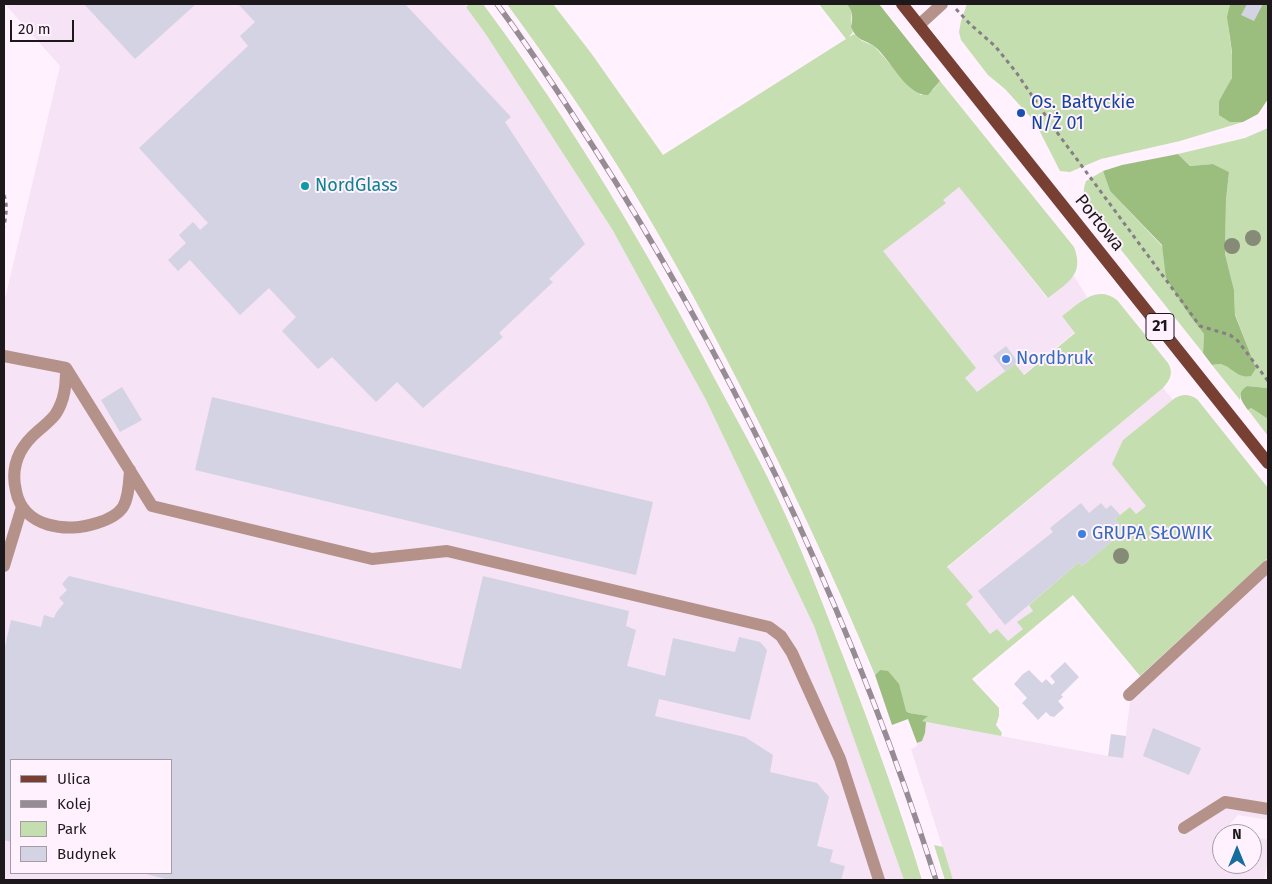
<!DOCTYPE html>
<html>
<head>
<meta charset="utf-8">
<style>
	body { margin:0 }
	#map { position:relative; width:1272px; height:884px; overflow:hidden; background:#fff2fe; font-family:"Fira Sans",sans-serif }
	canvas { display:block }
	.frame { position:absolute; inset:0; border:5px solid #1d181c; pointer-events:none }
	.legend { position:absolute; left:10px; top:759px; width:162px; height:115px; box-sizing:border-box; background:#fff2fe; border:1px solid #a59ba4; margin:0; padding:6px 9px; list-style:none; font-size:15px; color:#1d181c }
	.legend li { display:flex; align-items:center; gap:10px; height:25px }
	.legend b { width:25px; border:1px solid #a59ba4 }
	.north { position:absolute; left:1212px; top:824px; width:50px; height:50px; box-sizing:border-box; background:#fff2fe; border:1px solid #a59ba4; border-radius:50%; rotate:0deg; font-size:14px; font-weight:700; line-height:20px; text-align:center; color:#1d181c }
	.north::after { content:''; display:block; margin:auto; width:18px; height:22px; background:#156d9d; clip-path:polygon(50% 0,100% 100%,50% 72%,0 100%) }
	.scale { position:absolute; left:10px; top:20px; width:64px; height:22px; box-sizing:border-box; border:2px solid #1d181c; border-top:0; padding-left:6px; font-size:15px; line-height:18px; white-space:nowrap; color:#1d181c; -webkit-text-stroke:4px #fff2fe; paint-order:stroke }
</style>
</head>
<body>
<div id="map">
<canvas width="1272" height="884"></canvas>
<div class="frame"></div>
<ul class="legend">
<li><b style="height:6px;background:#774033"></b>Ulica</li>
<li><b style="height:6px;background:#958c94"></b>Kolej</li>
<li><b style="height:14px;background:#c4deaf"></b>Park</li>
<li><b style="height:14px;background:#d4d3e3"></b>Budynek</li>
</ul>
<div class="north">N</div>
<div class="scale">20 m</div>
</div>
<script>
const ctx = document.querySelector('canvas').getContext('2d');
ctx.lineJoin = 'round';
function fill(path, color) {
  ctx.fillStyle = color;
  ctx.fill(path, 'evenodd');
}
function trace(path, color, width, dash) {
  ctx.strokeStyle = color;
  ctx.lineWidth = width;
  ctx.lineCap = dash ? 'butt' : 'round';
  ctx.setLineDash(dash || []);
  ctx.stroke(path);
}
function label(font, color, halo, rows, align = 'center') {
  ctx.font = font + ' "Fira Sans",sans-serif';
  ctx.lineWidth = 4;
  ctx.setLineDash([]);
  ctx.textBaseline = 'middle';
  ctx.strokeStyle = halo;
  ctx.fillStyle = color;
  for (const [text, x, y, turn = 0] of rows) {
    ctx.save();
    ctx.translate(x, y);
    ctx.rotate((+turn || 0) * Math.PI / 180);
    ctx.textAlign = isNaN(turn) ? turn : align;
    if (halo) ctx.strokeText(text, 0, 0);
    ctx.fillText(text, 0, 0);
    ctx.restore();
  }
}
fill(new Path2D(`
	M5,4h459l21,29 127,196 94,171 108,226 90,254h-900v-577l56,-237zM11,760h160v113h-160z
	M953,179l94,119 27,-22 13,21 -25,19 13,16 -97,80 -123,-155z
	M1163,388l10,12 -50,40 23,66 -10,8 -6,-7 -15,12 5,6 -8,16 -30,25 -3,-4 -50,43 4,5 -10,19 -15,12 -18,-7 -24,-30 -19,-36z
	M1268,573v247l-30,-5 -15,17 11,2h-12v30h30v-27l16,3v20l-4,20h-311l-42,-131 6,-3v-3l5,-2 3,-8 1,-11 182,34 16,-8 6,-46z`), '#f6e3f5');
fill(new Path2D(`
	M469,4h14c89,119 165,248 234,379 23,43 48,86 68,131 23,50 42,101 62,152 27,70 53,142 75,214h-18l-90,-254 -108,-226 -94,-171 -127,-196 -19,-26z
	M507,4h46l38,49 72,102 183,-116 -27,-35h28c9,11 1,17 6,28l-4,5 5,-3 8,7 12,5 38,43 9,6 12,-5 7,-9 134,166c11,28 -7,36 -26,51l-89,-111 -16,13 3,3 -63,48 93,117 -11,10 12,14 38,-28 9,11 51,-42 -13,-17c17,-13 35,-32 55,-16l51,63c6,10 2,17 -5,25l-216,179 26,30 -7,7 24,30 7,-5 11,12 15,-12 -6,-7 16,-11 -4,-6 50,-43 3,4 30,-25 -4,-6 12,-10 -5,-6 15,-12 6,7 10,-8 -34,-42 11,-24 52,-42c8,-4 14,-4 22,1l71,89v70l-128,118 -67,-81 -101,84 27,29v8l-3,9 6,8 -1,3 -80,-15 6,-5 -18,-3 -3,-2 -26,-41 -5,5c-44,-106 -93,-209 -146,-311 -31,-60 -64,-120 -99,-178 -38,-63 -80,-123 -123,-182z
	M967,4h263c-6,26 6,49 2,73 -1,8 -9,17 -13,24l11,21h13l-63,19 -79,18 -31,13 -10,-1 -25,-49 -30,-33 -17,-14 -27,-35 -2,-8 2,-11z
	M1268,128v261l-1,-1 -20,-2 -7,9v5l-28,-35c12,-3 21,4 31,11l13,-8 -21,-54 -1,-24 -9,-36 1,-54 3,-28 -16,-8 -23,2 -12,-12 67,-16z
	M1103,171l7,20 52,55 20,55 8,15 14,18 -1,19 -112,-141c-6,-12 -10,-18 -5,-31z
	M1251,408l17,11v17l-20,-26z
	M934,845l9,2 10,33h-8z`), '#c4deaf');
fill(new Path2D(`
	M847,4h32l61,77 -12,14c-22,1 -38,-37 -54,-49 -11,-7 -17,-5 -23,-19 2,-10 2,-15 -4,-23z
	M1230,4h38v95l-10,15 -15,8h-13l-11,-7v-14l13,-23v-26l-5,-35z
	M1178,154l12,12 23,-2 16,8 -3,28 -1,54 9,36 1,25 21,53 -5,8c-3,0 -6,1 -8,0 -13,-4 -15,-15 -31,-11l-9,-12 1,-19 -14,-18 -24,-38 -4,-33 -52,-54 -7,-20 19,-6z
	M1247,386l20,2 1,1v30l-17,-11 -3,2c-7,-10 -12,-16 -1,-24z
	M880,670l8,1 11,13 7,27 3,2 19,3 -6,5 4,1 -1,11 -3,8 -5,2 -9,-24 -16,6 -17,-50z`), '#9bbd7e');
fill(new Path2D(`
	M84,4h112l-61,55z
	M238,4h167l106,113 -6,5 80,122 -36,35 4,3 -54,51 4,4 -80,71 -26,-26 -21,20 -44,-45 -14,12 -36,-38 14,-14 -27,-29 -29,27 -50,-55 -12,11 -10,-11 18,-17 -7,-8 14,-13 7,8 8,-7 -69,-75 109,-102 -8,-10 15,-14z
	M1247,4h16l-9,17 -13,-6z
	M1006,346l12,16 -13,9 -12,-15z
	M122,387l20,33 -22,12 -19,-32z
	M212,397l441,105 -17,73 -441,-105z
	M1081,503l8,10 12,-10 5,6 5,-4 9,10 -5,4 5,6 -12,10 4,6 -30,25 -3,-4 -74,63 -27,-34 75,-59 -3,-4z
	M69,576l392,93 22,-93 146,35 -3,15 10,4 -9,36 38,10 8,-38 62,14 4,-15 21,5 7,8 -17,70 -91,-21 -4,17 90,21 28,18 -3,17 47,11 12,14 -12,49 16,4 -3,12 15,4 -4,14h-671l-28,-7h29v-113h-160v82l-7,-2v-189l7,-31 30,7 3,-12 10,3 2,-5 8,-10 -5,-5 8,-8 -5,-6z
	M1065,662l14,15 -18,18 2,2 -5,4 6,7 -10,9 -4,-1 -4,-4 -8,8 -16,-17 5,-5 -13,-14 9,-10 6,-4 13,13 4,-4 6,6 3,-3 -5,-6z
	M1153,728l48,20 -12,27 -46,-19z
	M1111,734l15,2 -3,22 -15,-2z`), '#d4d3e3');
trace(new Path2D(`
	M956,9l14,15 25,22 21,26 40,59 144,195 30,9 8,6 30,40
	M4,195c4,10 2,21 0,32`), '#877e86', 3, [4, 4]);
trace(new Path2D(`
	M4,356l62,12 86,138 220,53 75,-8 322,76 12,9 11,17 48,106 39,121
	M66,368c0,17 -1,32 -11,47 -5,6 -11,11 -17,16 -19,16 -28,35 -22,60 7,37 52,42 81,32 10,-3 20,-7 26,-16 6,-10 6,-25 7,-37
	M4,566l18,-59
	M1129,695l139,-129
	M1184,828l41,-26 43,7`), '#b4928a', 12);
trace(new Path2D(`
	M919,25l23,-21`), '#b4928a', 12);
trace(new Path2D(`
	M902,4l366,459`), '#774033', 12);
const rail = new Path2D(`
	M497,4c42,57 80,117 118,177 135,219 243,454 321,699`);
trace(rail, '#958c94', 5.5);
trace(rail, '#fff2fe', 4, [11]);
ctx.fillStyle = '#858b77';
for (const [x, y] of [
	[1253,238],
	[1232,246],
	[1121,556]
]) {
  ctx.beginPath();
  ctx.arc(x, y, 8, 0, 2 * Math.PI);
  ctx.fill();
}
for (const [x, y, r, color] of [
	[1021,113,5,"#1a4fb4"],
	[305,186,5,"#0f9aa8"],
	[1006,359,5,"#3f7fe0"],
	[1082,534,5,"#3f7fe0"]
]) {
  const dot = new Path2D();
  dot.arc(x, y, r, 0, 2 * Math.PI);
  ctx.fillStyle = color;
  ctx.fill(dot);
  trace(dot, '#fff2fe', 2);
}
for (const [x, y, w] of [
	[1160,327,28]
]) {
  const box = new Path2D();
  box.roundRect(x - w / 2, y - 13.5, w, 27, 4);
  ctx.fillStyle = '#fff2fe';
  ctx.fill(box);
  trace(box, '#1d181c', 1);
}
label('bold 16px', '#1d181c', null, [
	["21",1160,327]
]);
label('18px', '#164399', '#fff2fe', [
	["Os. Bałtyckie",1031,103],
	["N/Ż 01",1031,124]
], 'left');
label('18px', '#0d838f', '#fff2fe', [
	["NordGlass",315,186]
], 'left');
label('18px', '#1d181c', '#fff2fe', [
	["Portowa",1099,223,51]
]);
label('18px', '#366cbe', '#fff2fe', [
	["Nordbruk",1016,359],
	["GRUPA SŁOWIK",1092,534]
], 'left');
</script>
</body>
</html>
